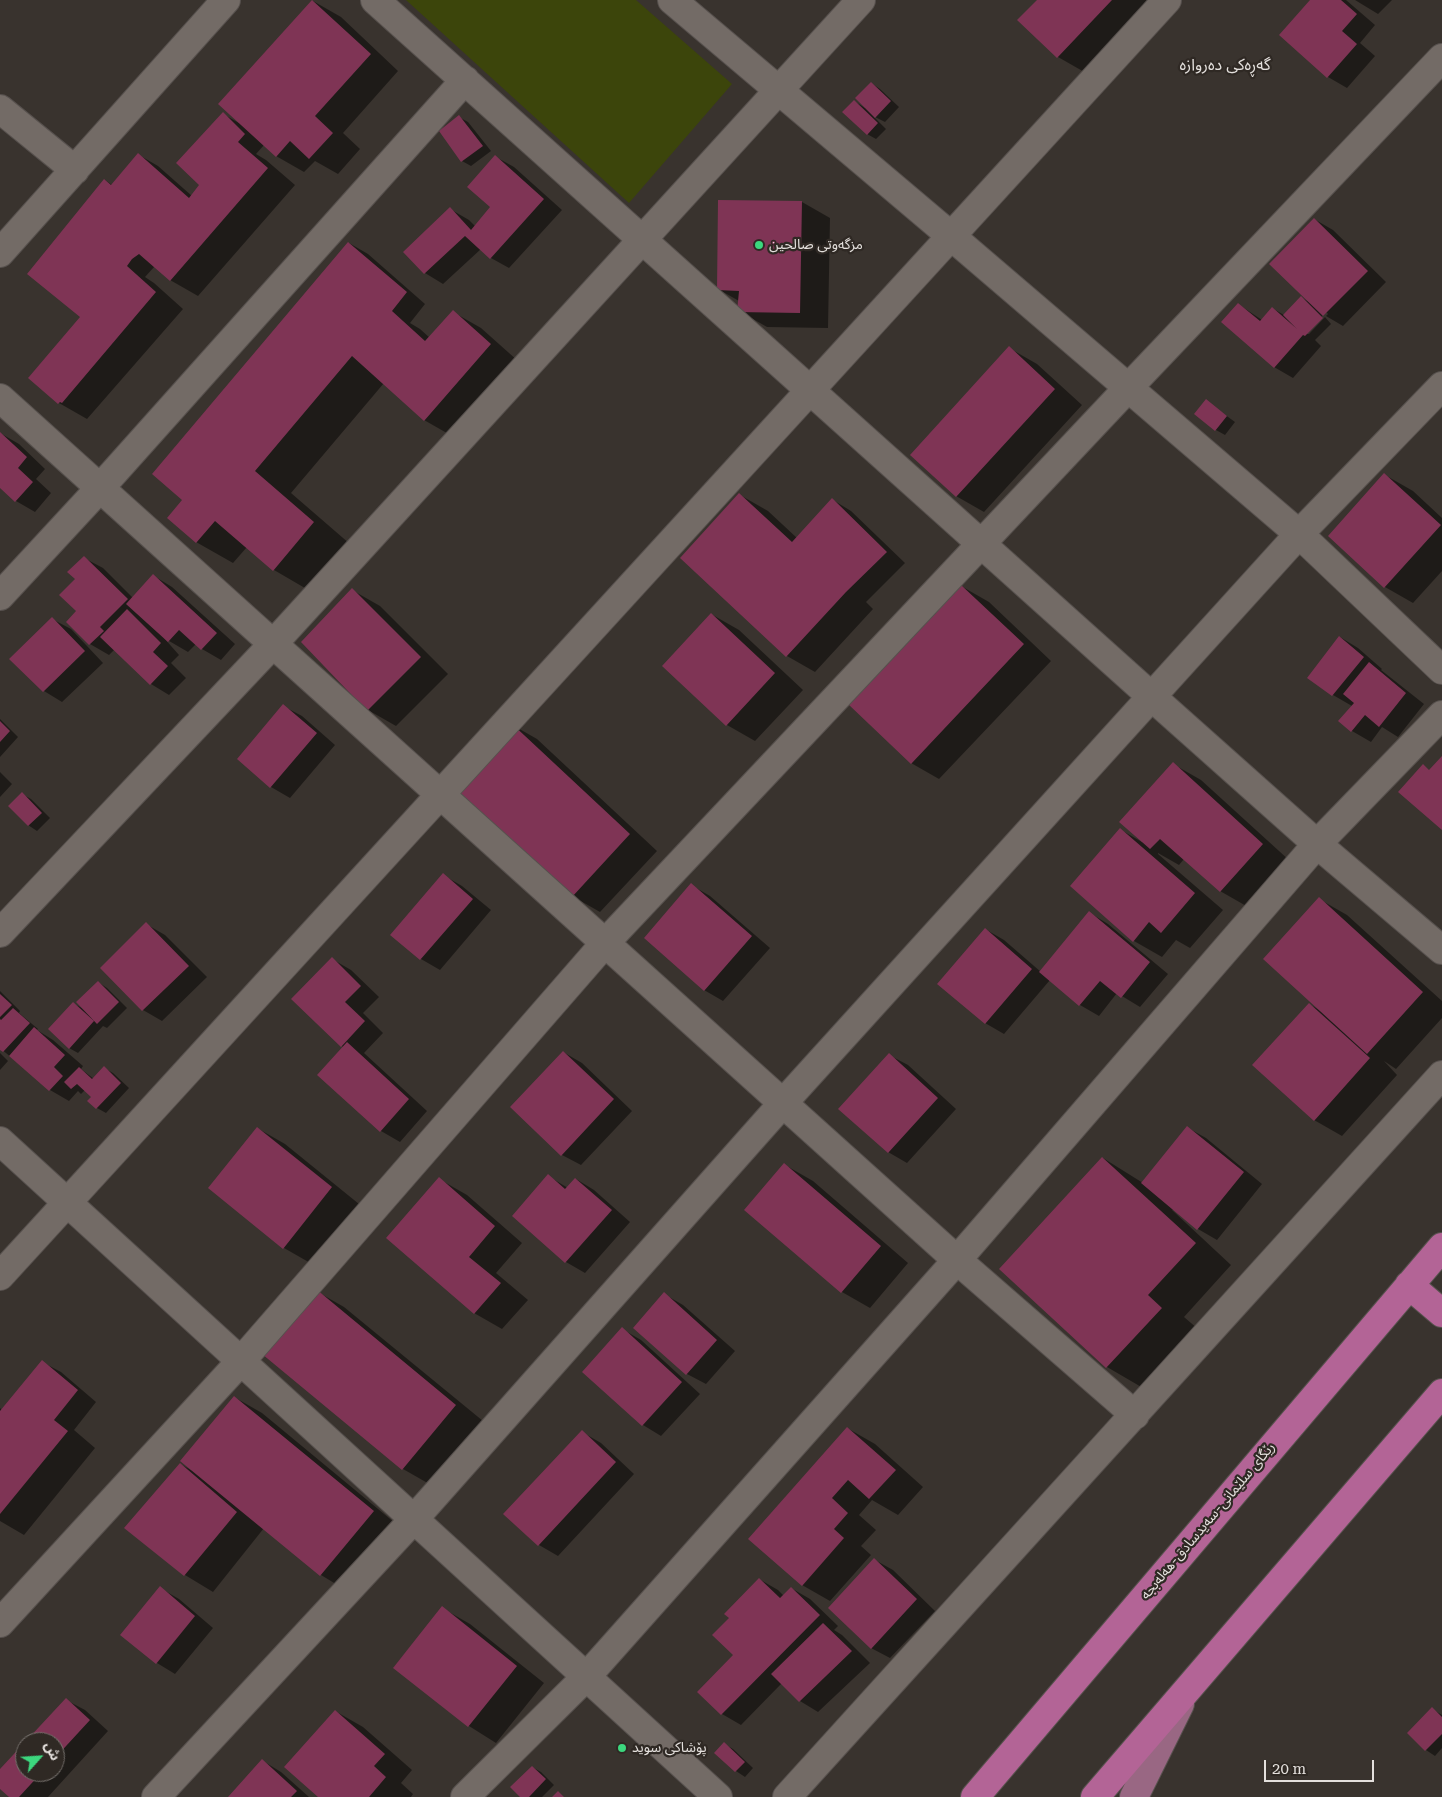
<!DOCTYPE html>
<html>
<head>
<meta charset="utf-8">
<style>
	body { margin:0 }
	#map { position:relative; width:1442px; height:1797px; overflow:hidden; background:#39332e; font-family:"Roboto Serif","Noto Sans Arabic",serif }
	canvas { display:block }
	.north { position:absolute; left:15px; top:1732px; width:50px; height:50px; box-sizing:border-box; background:#2f2924; border:1px solid #77726e; border-radius:50%; rotate:64deg; font-size:14px; font-weight:700; line-height:20px; text-align:center; color:#e4e0dd }
	.north::after { content:''; display:block; margin:auto; width:18px; height:22px; background:#3cd77e; clip-path:polygon(50% 0,100% 100%,50% 72%,0 100%) }
	.scale { position:absolute; left:1264px; top:1760px; width:110px; height:22px; box-sizing:border-box; border:2px solid #e4e0dd; border-top:0; padding-left:6px; font-size:15px; line-height:18px; white-space:nowrap; color:#e4e0dd; -webkit-text-stroke:4px #2f2924; paint-order:stroke }
</style>
</head>
<body>
<div id="map">
<canvas width="1442" height="1797"></canvas>
<div class="north">ش</div>
<div class="scale">20 m</div>
</div>
<script>
const ctx = document.querySelector('canvas').getContext('2d');
ctx.lineJoin = 'round';
function fill(path, color) {
  ctx.fillStyle = color;
  ctx.fill(path, 'evenodd');
}
function trace(path, color, width, dash) {
  ctx.strokeStyle = color;
  ctx.lineWidth = width;
  ctx.lineCap = dash ? 'butt' : 'round';
  ctx.setLineDash(dash || []);
  ctx.stroke(path);
}
function label(font, color, halo, rows, align = 'center') {
  ctx.font = font + ' "Roboto Serif","Noto Sans Arabic",serif';
  ctx.lineWidth = 4.5;
  ctx.setLineDash([]);
  ctx.textBaseline = 'middle';
  ctx.strokeStyle = halo;
  ctx.fillStyle = color;
  for (const [text, x, y, turn = 0] of rows) {
    ctx.save();
    ctx.translate(x, y);
    ctx.rotate((+turn || 0) * Math.PI / 180);
    ctx.textAlign = isNaN(turn) ? turn : align;
    if (halo) ctx.strokeText(text, 0, 0);
    ctx.fillText(text, 0, 0);
    ctx.restore();
  }
}
fill(new Path2D(`
	M406,0h230l96,84 -103,119z`), '#3c450b');
fill(new Path2D(`
	M1039,0h116l-69,73 -28,-16z
	M1311,0h35l29,25 -15,18 15,13 -28,32 -19,-11 -47,-42z
	M1355,0h37l-14,14z
	M313,1l28,16 57,54 -55,62 17,16 -22,25 -23,-13 -11,11 -28,-16 -12,-11 -8,9 10,6 29,25 -97,111 -28,-16 -15,-14 -10,11 9,6 29,26 -96,110 -28,-16 -30,-26 53,-60 23,-137 7,5 27,-30 19,11 34,30 10,-11 21,-71 16,9z
	M871,83l9,6 19,18 -14,15 -12,-6 13,13 -10,10 -9,-5 -13,-33 11,7z
	M459,117l9,5 23,29 -20,15 -9,-5z
	M496,157l18,10 48,43 -53,58 -18,-10 -10,-9 -38,35 -18,-11 25,-64 19,11 6,6 16,-19z
	M802,202l28,16 -2,110 -61,-1 -28,-16v-10l-21,-12z
	M1314,219l19,11 53,52 -43,44 -17,-10 2,-2 -2,-2 -21,22h4l16,-17 6,7 -16,16 6,6 -28,32 -19,-11 -36,-63 24,16 10,-12 12,7 18,-17 7,4z
	M349,243l19,11 57,50 -15,19 10,6 10,9 23,-26 28,16 37,33 -66,75 -28,-16 -40,-37 -93,110 59,51 -40,47 -36,-21 -27,-23 -14,16 -37,-21 -12,-42z
	M1009,348l28,16 45,41 -98,107 -28,-16z
	M1206,401l29,21 -10,13 -9,-5z
	M0,433l19,11 26,25 -9,10 15,14 -16,19 -19,-11 -16,-15z
	M1385,475l28,16 29,27v53l-29,32 -28,-16 -55,-51z
	M740,495l28,16 29,27 36,-38 18,11 54,52 -39,39 7,7 -58,63 -28,-16 -106,-98z
	M84,558l19,10 30,30 21,-22 18,11 63,57 -14,16 -19,-11 -6,-5 -8,8 -24,-14 15,17 -8,8 15,15 -17,17 -18,-11 -36,-35 -6,6 -19,-11 -22,-22 10,-11 -2,-32z
	M961,586l28,16 62,59 -112,118 -28,-16z
	M352,590l28,16 68,68 -52,52 -28,-16z
	M711,614l28,16 64,60 -48,51 -28,-16z
	M52,619l19,10 32,34 -41,39 -18,-11z
	M1340,637l18,11 24,21 -1,1 43,34 -26,33 -16,-10 -11,15 -19,-11 -12,-10 12,-15 -19,-11z
	M283,706l19,10 33,29 -45,53 -19,-11z
	M0,719l18,18 -18,20z
	M509,723l28,16 120,112 -57,61 -28,-16z
	M1173,764l28,16 89,81 -42,46 -28,-16 -36,-32 -5,6 -21,-12v1l65,56 -33,38 -14,-8 -14,17 -28,-16 -13,-111 21,12z
	M0,772l12,12 -12,13z
	M22,794l9,5 19,19 -13,13 -9,-6z
	M443,875l19,11 29,24 -51,60 -19,-11 -29,-24z
	M691,885l19,11 60,52 -47,53 -19,-11z
	M1319,899l28,16 95,86v17l-46,51 -12,-8 13,14 -55,61 -28,-16 -5,-116 12,7z
	M1090,913l18,11 60,50 -28,33 -23,-14 -18,23 -19,-11 -30,-25 -46,54 -19,-11v-94l19,11 37,32z
	M146,924l19,11 42,42 -45,44 -19,-11z
	M332,959l19,11 28,27 -16,16 20,20 -19,20 63,58 -27,31 -19,-11 -37,-83 -2,-2z
	M98,982l9,6 20,20 -20,20 -4,-2 -25,27 -9,-5 5,-44 10,5z
	M0,991l20,20 -1,2 19,16 -1,1 16,10 30,26 -2,3 13,10 10,-11 9,5 16,15 -23,25 -9,-5 -4,-11 -8,-7 -4,4 -3,-3 -9,10 -19,-11 -50,-42z
	M563,1052l19,11 50,48 -51,54 -19,-10z
	M0,1053l8,8 -8,9z
	M889,1055l19,10 48,44 -49,54 -19,-11z
	M257,1128l28,16 74,60 -47,60 -28,-16z
	M1188,1128l18,10 56,46 -45,56 -19,-11 -24,-20 -2,1 59,55 -47,52 14,12 -55,59 -36,-21 -106,-98 102,-111 40,25z
	M785,1165l28,16 95,82 -38,45 -28,-16 -96,-82z
	M548,1176l20,12 8,-9 18,11 36,32 -45,51 -19,-11 -53,-46z
	M439,1179l28,16 55,48 -26,30 32,27 -26,29 -28,-16z
	M316,1291l28,16 139,114 -52,64 -28,-16 -139,-115z
	M664,1294l19,11 52,46 -29,33 -19,-10z
	M622,1329l19,11 59,54 -39,42 -18,-11z
	M42,1362l19,10 35,30 -22,28 21,18 -71,87 -24,-14v-113l2,2z
	M234,1397l28,16 139,115 -52,64 -28,-17 -57,-47 -51,64 -28,-17 -59,-47 54,-64 13,7z
	M847,1428l28,16 48,43 -25,28 -26,-15 -13,15 17,15 -15,16 10,9 -41,46 -28,-16z
	M582,1432l19,11 33,31 -76,82 -19,-11 -34,-31z
	M875,1560l18,10 42,41 -45,47 -19,-10z
	M759,1579l19,11 6,6 7,-8 19,11 28,27 -4,4 8,5 28,28 -52,49 -18,-11 -18,-18 -41,42 -19,-11 -23,-22 36,-37 -5,-37z
	M160,1588l19,11 34,29 -38,46 -18,-11 -35,-29z
	M442,1608l28,16 74,59 -48,60 -27,-17 -75,-59z
	M66,1700l19,10 23,21 -60,66h-37l-11,-10v-16l25,-27v28h30v-30h-28z
	M1432,1709l10,6v33l-7,8 -9,-6 -17,-17z
	M335,1711l28,16 49,43 -11,13 12,11 -2,3h-91z
	M724,1744l9,5 20,19 -8,9 -9,-6 -20,-18z
	M263,1761l18,11 28,25h-79z
	M532,1767l9,5 13,13 -12,12h-20z`), '#0007');
fill(new Path2D(`
	M312,0l59,54 -56,62 18,17 -24,26 -19,-18 -14,16 -58,-53z
	M1037,0h75l-55,58 -40,-38z
	M1310,0h31l16,14 -15,17 15,13 -30,34 -48,-43z
	M871,82l20,19 -16,17 -20,-20z
	M854,100l24,23 -11,12 -25,-23z
	M223,112l22,22 -7,8 30,26 -98,113 -31,-27 -7,5 -5,7 29,26 -94,111 -2,-1 -2,2 -30,-26 52,-61 -53,-43 77,-95 7,6 27,-32 51,45 10,-13 -23,-22z
	M459,115l24,31 -22,16 -22,-31z
	M495,155l49,44 -54,60 -25,-23 -41,38 -21,-22 47,-45 21,23 19,-23 -23,-20z
	M718,200l84,1 -2,112 -63,-1 2,-21 -22,-1z
	M1314,218l54,53 -45,45 -54,-52z
	M348,242l59,50 -15,19 33,30 28,-31 38,34 -67,77 -72,-65 -97,115 59,51 -41,49 -58,-50 -19,22 -29,-25 15,-18 -30,-26z
	M1301,296l22,22 -18,18 -2,-1 -29,33 -53,-46 17,-19 22,18 12,-14 25,22 -14,-14z
	M1009,346l46,43 -99,108 -46,-42z
	M1206,399l21,17 -12,15 -21,-17z
	M0,432l27,25 -9,11 15,14 -18,20 -15,-14z
	M1384,473l57,52 -57,63 -56,-52z
	M739,493l53,49 40,-44 55,54 -41,40 -60,65 -106,-99z
	M84,556l44,43 -28,28 4,4 -15,14 -23,-23 10,-11 -17,-16 16,-16 -8,-7z
	M153,574l64,59 -16,17 -22,-20 -11,12 -42,-38z
	M961,585l63,59 -113,120 -63,-60z
	M352,588l69,69 -54,54 -66,-69z
	M127,609l34,34 -8,9 15,14 -18,19 -50,-48z
	M711,613l64,60 -49,53 -64,-60z
	M52,617l33,34 -42,41 -34,-33z
	M1339,636l25,21 -32,39 -25,-18z
	M1369,662l37,31 -27,34 -14,-12 -14,17 -13,-11 16,-18 -11,-9z
	M283,704l34,29 -47,55 -33,-29z
	M0,721l10,10 -10,11z
	M509,721l121,113 -58,63 -122,-112z
	M1442,756v74l-44,-38 25,-28 6,6z
	M1173,762l90,82 -43,48 -60,-53 -10,10 -31,-27z
	M22,792l20,21 -14,13 -20,-20z
	M1120,828l75,65 -34,40 -12,-11 -16,20 -63,-56z
	M443,873l30,26 -53,61 -30,-25z
	M691,883l61,53 -48,55 -60,-53z
	M1319,897l104,95 -56,62 -104,-95z
	M1089,911l61,51 -29,36 -21,-17 -21,25 -40,-34z
	M146,922l43,44 -47,45 -42,-43z
	M985,928l47,41 -47,55 -48,-40z
	M332,957l29,29 -16,16 20,19 -24,26 -50,-48z
	M98,981l21,21 -22,22 -21,-22z
	M0,994l12,11 -12,12z
	M73,1002l21,19 -25,28 -21,-20z
	M1309,1003l61,55 -56,63 -62,-56z
	M13,1008l17,15 -27,29 -3,-2v-31l1,1z
	M34,1027l31,28 -11,12 9,9 -14,15 -40,-35z
	M347,1042l62,57 -29,33 -63,-57z
	M563,1051l51,48 -53,57 -51,-49z
	M889,1053l49,45 -50,55 -50,-44z
	M104,1066l17,17 -25,26 -9,-8 4,-4 -14,-13 -6,5 -7,-7 15,-15 13,12z
	M1187,1126l57,46 -47,58 -56,-47z
	M257,1127l75,60 -49,62 -75,-61z
	M1102,1157l94,86 -48,52 14,13 -56,60 -107,-99z
	M784,1163l97,83 -40,47 -97,-83z
	M548,1174l17,15 10,-11 37,32 -47,53 -53,-47z
	M439,1177l56,49 -26,31 32,26 -27,31 -88,-76z
	M316,1289l140,116 -54,65 -140,-116z
	M664,1292l53,48 -31,35 -53,-47z
	M622,1327l60,55 -40,44 -60,-54z
	M42,1360l36,30 -24,30 14,11 -68,83v-103z
	M234,1396l140,115 -54,65 -140,-115z
	M847,1427l49,43 -27,29 -21,-19 -16,18 16,15 -14,16 10,9 -42,48 -54,-47z
	M582,1430l34,32 -78,84 -35,-32z
	M180,1463l57,49 -53,64 -60,-48z
	M874,1558l43,41 -46,50 -43,-41z
	M759,1578l21,20 11,-11 29,28 -99,100 -24,-23 36,-37 -21,-20 17,-17 -5,-4z
	M160,1586l35,30 -39,48 -36,-29z
	M442,1606l75,60 -49,61 -75,-59z
	M823,1623l29,28 -53,51 -28,-28z
	M66,1698l24,22 -35,38v-16h-30v30h17l-23,25h-10l-9,-8v-20z
	M1432,1707l10,10v17l-17,17 -18,-18z
	M335,1710l50,44 -11,12 12,11 -17,20h-51l-34,-30z
	M724,1742l21,20 -10,10 -21,-19z
	M262,1759l35,32 -6,6h-63z
	M532,1766l14,13 -17,18h-9l-10,-10z
	M558,1791l6,6h-12z`), '#7f3455');
const street = new Path2D(`
	M375,0l777,697 165,147 125,106
	M672,0l279,236 348,298 143,136
	M0,109l75,61
	M0,253l226,-253
	M0,398l957,862 178,155
	M0,596l100,-108 365,-408
	M0,933l273,-289 588,-644
	M0,1141l718,656
	M0,1276l1167,-1276
	M0,1623l241,-262 364,-418 523,-555 314,-330
	M156,1797l258,-278 369,-416 516,-569 143,-148
	M465,1797l122,-121 370,-416 360,-416 125,-129
	M787,1797l655,-722`);
const primary = new Path2D(`
	M1134,1797l46,-93`);
const highway = new Path2D(`
	M1409,1285l33,28
	M975,1797l467,-550
	M1095,1797l347,-404`);
trace(street, '#57514e', 30);
trace(primary, '#57514e', 30);
trace(highway, '#57514e', 30);
trace(street, '#736b66', 28);
trace(primary, '#996783', 28);
trace(highway, '#b36496', 28);
for (const [x, y, r, color] of [
	[759,245,5,"#3cd77e"],
	[622,1748,5,"#3cd77e"]
]) {
  const dot = new Path2D();
  dot.arc(x, y, r, 0, 2 * Math.PI);
  ctx.fillStyle = color;
  ctx.fill(dot);
  trace(dot, '#2f2924', 2);
}
label('14px', '#e4e0dd', '#2f2924', [
	["مزگەوتی صالحین",769,245],
	["پۆشاکی سوید",632,1748]
], 'left');
label('14px', '#e4e0dd', '#2f2924', [
	["رێگای سلێمانی-سەیدسادق-هەلەبجە",1208,1521,-50]
]);
label('16px', '#e4e0dd', '#2f2924', [
	["گەڕەکی دەروازە",1225,65]
]);
</script>
</body>
</html>
